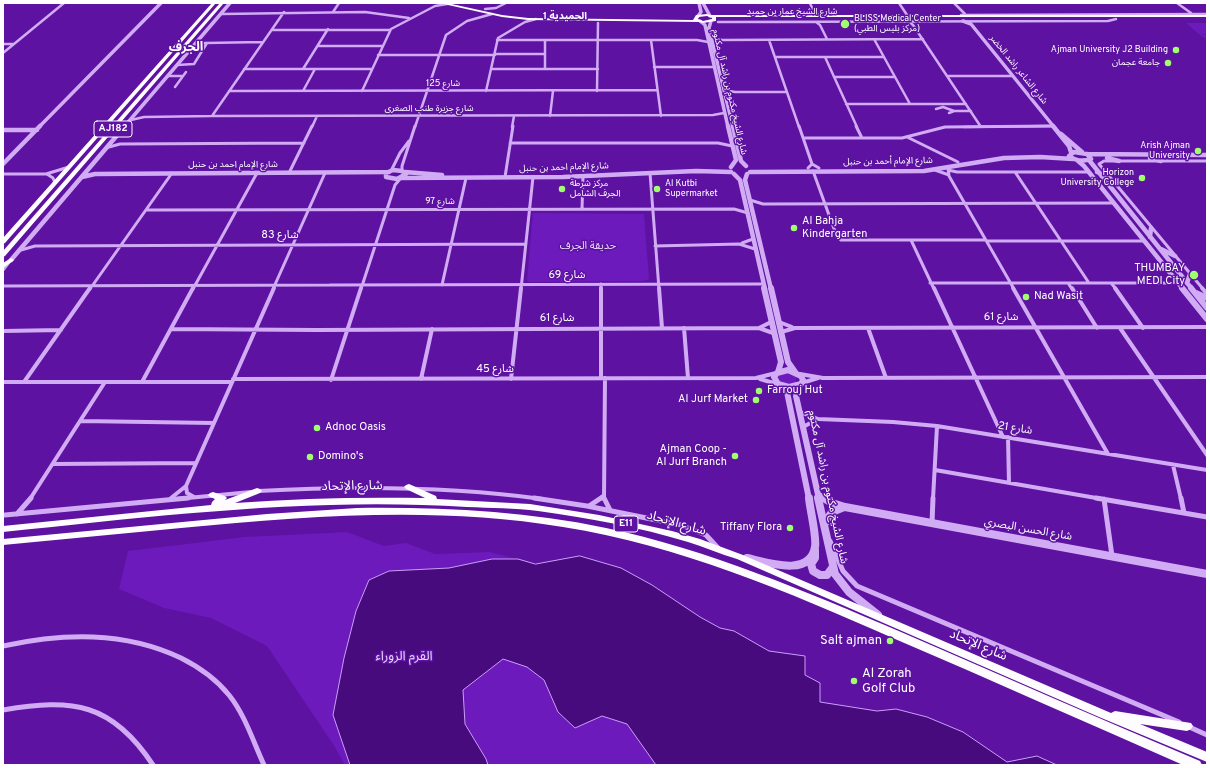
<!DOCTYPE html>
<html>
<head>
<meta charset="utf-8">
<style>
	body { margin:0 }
	#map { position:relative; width:1210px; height:768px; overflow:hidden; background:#5d12a1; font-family:Overpass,sans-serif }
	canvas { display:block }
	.frame { position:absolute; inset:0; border:4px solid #fff; pointer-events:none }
</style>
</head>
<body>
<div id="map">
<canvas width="1210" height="768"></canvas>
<div class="frame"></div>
</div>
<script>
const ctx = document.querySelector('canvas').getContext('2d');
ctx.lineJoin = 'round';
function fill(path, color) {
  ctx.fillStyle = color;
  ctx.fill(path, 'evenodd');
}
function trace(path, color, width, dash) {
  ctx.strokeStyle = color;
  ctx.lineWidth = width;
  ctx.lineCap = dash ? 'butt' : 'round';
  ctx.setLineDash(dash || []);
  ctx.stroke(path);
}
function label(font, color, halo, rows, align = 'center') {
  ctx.font = font + ' Overpass,"Noto Sans Arabic",sans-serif';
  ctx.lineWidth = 3;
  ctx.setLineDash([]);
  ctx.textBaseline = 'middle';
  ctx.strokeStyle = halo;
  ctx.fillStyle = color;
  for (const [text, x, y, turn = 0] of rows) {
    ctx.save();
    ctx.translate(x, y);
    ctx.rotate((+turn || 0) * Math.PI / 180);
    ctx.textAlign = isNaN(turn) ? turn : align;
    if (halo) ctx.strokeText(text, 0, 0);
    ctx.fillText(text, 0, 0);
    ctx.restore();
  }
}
fill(new Path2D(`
	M1186,23h21v11h-6l6,1v4l-6,-3z
	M533,213l111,1 5,65 -5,2 -115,1 -2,-2z
	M788,373l8,4v6l-16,1 -4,-8z
	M347,532l37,14 22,-3 29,11 55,-2 45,12 45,-8 41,12 31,17 48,32 20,11 14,3 35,20 36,5v19l15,8v19l57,9 19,-2 31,8 36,15 44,30 30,-6 20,9h-712l-12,-21 -66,-98 -56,-28 -47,-10 -45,-19 9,-38 117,-14z`), '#6c1abb');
const water = new Path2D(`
	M580,556l41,12 31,17 48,32 20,11 14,3 35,20 36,5v19l15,8v19l57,9 19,-2 31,8 36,15 44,30 30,-6 20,9h-401l-29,-41 -25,-8 -27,12 -17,-16 -14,-32 -17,-13 -24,-8 -40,31 2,34 21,35 2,6h-138l-17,-50 11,-57 12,-47 13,-31 20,-9 60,-3 43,-9h26l17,5z`);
fill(water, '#480b7d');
trace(water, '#ca9ef8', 1);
trace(new Path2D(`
	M810,3l4,10 8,2
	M899,3l8,12
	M954,3l11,11
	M1177,3l14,10
	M485,9l11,-1 10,-5
	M333,12l6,-9
	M222,14l143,-2 44,6
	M961,15l246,-1
	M718,22l390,-1 8,-2
	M816,22l4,3 7,14
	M909,22l4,3 68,102
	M272,30h118
	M712,38l10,2 201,-1
	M874,39l36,65
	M497,40h200l11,2
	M545,40v29
	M651,40l10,76
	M769,40l30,87
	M3,44h11
	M195,45l10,-2 58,-1
	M318,46h64
	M3,53l61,-50
	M495,54h50
	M378,55h117
	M775,57h109
	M825,57l32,70
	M177,65l17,-1 13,-21
	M654,67h60
	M244,69h127
	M303,69l25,-40
	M492,69h106
	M168,76h15
	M947,76h66
	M834,77h60
	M175,87l11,-15
	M724,90l11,2h52
	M229,91l428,-1
	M303,91l12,-22
	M362,91l29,-62 44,-23 12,-2
	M486,91l12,-53 27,-16 11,-3
	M597,91l1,-68
	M846,104h120
	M936,109l7,-2 11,4
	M949,113l5,-2h17
	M212,116l72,-104
	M550,116l3,-25
	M131,120l13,-3 68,-1 501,-1 11,-2
	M312,127l5,-11
	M415,127l31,-92 21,-14 25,-7
	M512,127l2,-11
	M964,127l88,-1`), '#d1acf5', 2.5);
trace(new Path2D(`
	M799,126l13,38 7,4
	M856,126l6,12
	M907,137l51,25
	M803,138h99l43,-11 107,-1
	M510,143h208l14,3
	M109,147l11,-3 184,-1
	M808,168l4,-4
	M948,168l1,8 65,113
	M935,170l14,5
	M948,170l9,2h132
	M391,171l9,-18 9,-12
	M402,171v-5l13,-40
	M813,171l24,66 4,3h145
	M1015,172l74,111
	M289,173l23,-47
	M650,173l9,116
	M3,174h43l23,-7
	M47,174l6,4 2,5
	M505,177l8,-51
	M750,200l13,4 351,-1
	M582,209l1,-33
	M146,210l588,-1 14,4
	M911,240l23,49
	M987,241h157
	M742,243l11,-4
	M655,246l84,-2 16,5
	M21,250l14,-4 491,-2
	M3,270l7,-9
	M930,283h248
	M1068,283l4,6
	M1111,283l5,6
	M601,284v5
	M330,285l433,-1
	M442,285l24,-107
	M3,286l330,-1
	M90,289l82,-116
	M193,289l64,-116
	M273,289l52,-116
	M361,289l34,-104 5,-6
	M521,289l12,-112
	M1203,289l-104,-125 5,-3h103`), '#d1acf5', 3);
trace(new Path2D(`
	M601,288v90
	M659,288l3,40
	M934,288l69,149
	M1013,288l95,166
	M1072,288l25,40
	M1115,288l28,40
	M1202,288l5,6
	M779,322l13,5
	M684,328l4,50
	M759,328l12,-6
	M868,328l18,50
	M1120,328l87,127
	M171,329l147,1
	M316,330l443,-2 14,5
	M3,331l58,-1
	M781,332l14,-4 412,-1
	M800,374l23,4 384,-1
	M233,379l523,-1 20,-5
	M421,379l11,-50
	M511,379l10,-91
	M760,379l17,5
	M331,380l30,-92
	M3,382h229
	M24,382l66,-94
	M142,382l51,-94
	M802,383l16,-5
	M800,412l18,7 75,3 44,4 270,44
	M81,421l133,2
	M803,427l13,-7
	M1008,437l1,46
	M53,464l143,-1
	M1173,465l8,34
	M935,470l167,29
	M186,486l1,7 7,4
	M258,491c95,-5 190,-5 284,8
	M171,498l15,-12 88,-198
	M30,499l75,-117
	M177,499l74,-7
	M600,499l3,-3
	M604,499l1,-121
	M933,499l4,-73`), '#d1acf5', 4);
trace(new Path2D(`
	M534,498l53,8 94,19 25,10 12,13
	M604,498l6,12
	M1096,498l111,19
	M1181,498l3,15
	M1104,499l8,57
	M589,506l12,-8
	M17,514l14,-16
	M5,515l183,-17
	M932,523l1,-25
	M830,541l13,30 14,15 322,136
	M3,646c60,-13 121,-15 178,12 18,9 35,21 48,37 16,20 24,46 35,70
	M3,710c70,-12 109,-7 150,55
	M1187,726l20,9`), '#d1acf5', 5);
trace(new Path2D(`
	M703,3l7,13
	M698,16l3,-4 -2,-9
	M700,21l5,4 23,102
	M711,21l-2,7 24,99
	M963,21l8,3 83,103
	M39,127l122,-124
	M124,127l106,-124`), '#d1acf5', 3.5);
trace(new Path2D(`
	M728,126l8,34 -5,7
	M733,126l8,35 5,5
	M1053,126l16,20 2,6
	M3,130h34
	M1061,134l21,18
	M1074,152l13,2 4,5c-8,3 -15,2 -22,-3z
	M1087,154l120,1
	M1107,158l12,3
	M1150,158l11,3
	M1077,160l7,6 99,123
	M1089,160l103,129
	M3,164l37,-38
	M393,170l9,1 4,3 -9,5 -11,-2v-4z
	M405,172l37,3
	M750,172l174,-1 80,-13 36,-1 33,2
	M1097,172l12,5
	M734,174l6,6 25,109
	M747,174l-2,6 26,109
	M82,177l13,-3 294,-2
	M401,178l162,-1 133,-6 35,1
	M1150,237l1,-9
	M1161,249l14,7
	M11,260l114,-134
	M1187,283l3,-9`), '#d1acf5', 4.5);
trace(new Path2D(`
	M764,288l17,74 -3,10
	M771,288l17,74 7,10
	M1182,288l25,31
	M1191,288l16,20
	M1196,293l11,5
	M788,370l13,6 2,4 -2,4 -12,3 -11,-3 -4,-7 3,-4z
	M800,385l-4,11 23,103
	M782,386l5,6 22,107
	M819,495l6,4`), '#d1acf5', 6);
trace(new Path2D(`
	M818,498l17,76 14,18 29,23
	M824,498l8,5 13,4 362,67
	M825,523l7,-11 12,-5
	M815,550v8l-4,6 2,7 7,4h7l6,-8
	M747,558c19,4 63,20 68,-11 2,-10 -5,-37 -6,-49`), '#d1acf5', 8);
fill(new Path2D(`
	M439,3h8l55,12 26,3 165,2 3,-5 11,-1 4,1h496v2h-491v4l-13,2 -4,-1 -171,-2 -26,-3zM707,16l5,2v1l-9,2 -5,-2 1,-2z`), '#fdf9ff');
fill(new Path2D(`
	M212,3h4l-211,240 -2,1v-6z
	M220,3h4l-219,253 -2,1v-6z
	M11,258l3,2 -1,1 -10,7v-5z
	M409,484l27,12 1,3 93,5 69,11 73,16 28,8 43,16 368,158 4,-2 76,12 2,3 -2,3 -4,2 -47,-7 67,28v10l-108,-45 -362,-158c-17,-5 -33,-12 -49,-17 -49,-15 -100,-24 -150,-31 -23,-3 -47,-3 -71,-4 -155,-10 -310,9 -464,25v-6l208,-21 1,-3 3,-3 -5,-2 -2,-2 2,-2 3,-1 12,4 2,2 -2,2 32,-12 3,1 2,2 -2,2 -25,10c64,-5 127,-6 190,-5l-19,-9 -2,-2 2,-2z
	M357,508c84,-1 167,3 249,20 103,22 199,63 295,104 100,43 199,87 299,129l2,4h-19c-96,-42 -192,-85 -288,-126 -109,-48 -214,-93 -332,-112 -127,-21 -255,-11 -382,1 -59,6 -119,11 -178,17v-6l264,-25z`), '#fefcff');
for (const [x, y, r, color] of [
	[845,24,5,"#9fff6f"],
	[1176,50,4,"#9fff6f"],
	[1168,63,4,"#9fff6f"],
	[1198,151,4,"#9fff6f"],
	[1142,178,4,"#9fff6f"],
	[562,189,4,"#9fff6f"],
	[657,189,4,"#9fff6f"],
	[794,228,4,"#9fff6f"],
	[1194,275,5,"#9fff6f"],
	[1026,297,4,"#9fff6f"],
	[759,391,4,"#9fff6f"],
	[756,400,4,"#9fff6f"],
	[317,428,4,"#9fff6f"],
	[735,456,4,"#9fff6f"],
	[310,457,4,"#9fff6f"],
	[790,528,4,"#9fff6f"],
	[890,641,4,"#9fff6f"],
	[854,681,4,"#9fff6f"]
]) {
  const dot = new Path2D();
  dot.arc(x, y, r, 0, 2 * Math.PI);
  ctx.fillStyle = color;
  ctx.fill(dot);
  trace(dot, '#5d12a1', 1.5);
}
label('9px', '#fff', '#5d12a1', [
	["شارع الشيخ عمار بن حميد",792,12],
	["شارع الشاعر راشد الخضر",1018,70,51],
	["شارع 125",443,84],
	["شارع الشيخ مكتوم بن راشد آل مكتوم",729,92,77],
	["شارع جزيرة طنب الصغرى",429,109],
	["شارع الإمام أحمد بن حنبل",888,162,-1],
	["شارع الإمام احمد بن حنبل",233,165],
	["شارع الإمام احمد بن حنبل",564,168,-2],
	["شارع 97",440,202]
]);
label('9px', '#fff', '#5d12a1', [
	["BLISS Medical Center",854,19,"left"],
	["(مركز بليس الطبي)",854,29,"left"],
	["Ajman University J2 Building",1168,50],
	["جامعة عجمان",1160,63],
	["Arish Ajman",1190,146],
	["University",1190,156],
	["Horizon",1134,173],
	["University College",1134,183],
	["مركز شرطة",570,184,"left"],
	["الجرف الشامل",570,194,"left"],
	["Al Kutbi",665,184,"left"],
	["Supermarket",665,194,"left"]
], 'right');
label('bold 10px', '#fff', '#5d12a1', [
	["الحميدية 1",565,17]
]);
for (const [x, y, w] of [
	[113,129,38],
	[626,524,24]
]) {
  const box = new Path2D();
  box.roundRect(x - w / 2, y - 8, w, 16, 3);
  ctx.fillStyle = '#5d12a1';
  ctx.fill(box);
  trace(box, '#fff', 1);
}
label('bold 10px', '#fff', null, [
	["AJ182",113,129],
	["E11",626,524]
]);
label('11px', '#fff', '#5d12a1', [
	["Al Bahja",802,222],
	["Kindergarten",802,235],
	["THUMBAY",1185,269,"right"],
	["MEDI City",1185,282,"right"],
	["Nad Wasit",1034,297],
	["Farrouj Hut",767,391],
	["Al Jurf Market",748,400,"right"],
	["Adnoc Oasis",325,428],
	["Ajman Coop -",727,450,"right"],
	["Al Jurf Branch",727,463,"right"],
	["Domino's",318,457],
	["Tiffany Flora",782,528,"right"]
], 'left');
label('11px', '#fff', '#5d12a1', [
	["شارع 83",280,236],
	["شارع 69",567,276],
	["شارع 61",1001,318],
	["شارع 61",557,319],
	["شارع 45",495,370],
	["شارع 21",1015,429,9],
	["شارع الشيخ مكتوم بن راشد آل مكتوم",827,487,78],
	["شارع الحسن البصري",1028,530,10]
]);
label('11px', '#e9d5fe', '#5d12a1', [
	["حديقة الجرف",588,247]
]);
label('bold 13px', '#fff', '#5d12a1', [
	["الجرف",186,48]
]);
label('13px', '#fff', '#5d12a1', [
	["شارع الإتحاد",352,487,-1],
	["شارع الإتحاد",676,524,16],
	["شارع الإتحاد",978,646,23]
]);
label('13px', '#fff', '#5d12a1', [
	["Salt ajman",882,641],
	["Al Zorah",862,674,"left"],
	["Golf Club",862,689,"left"]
], 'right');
label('13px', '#e9d5fe', '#5d12a1', [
	["القرم الزوراء",404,657]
]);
</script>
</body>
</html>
